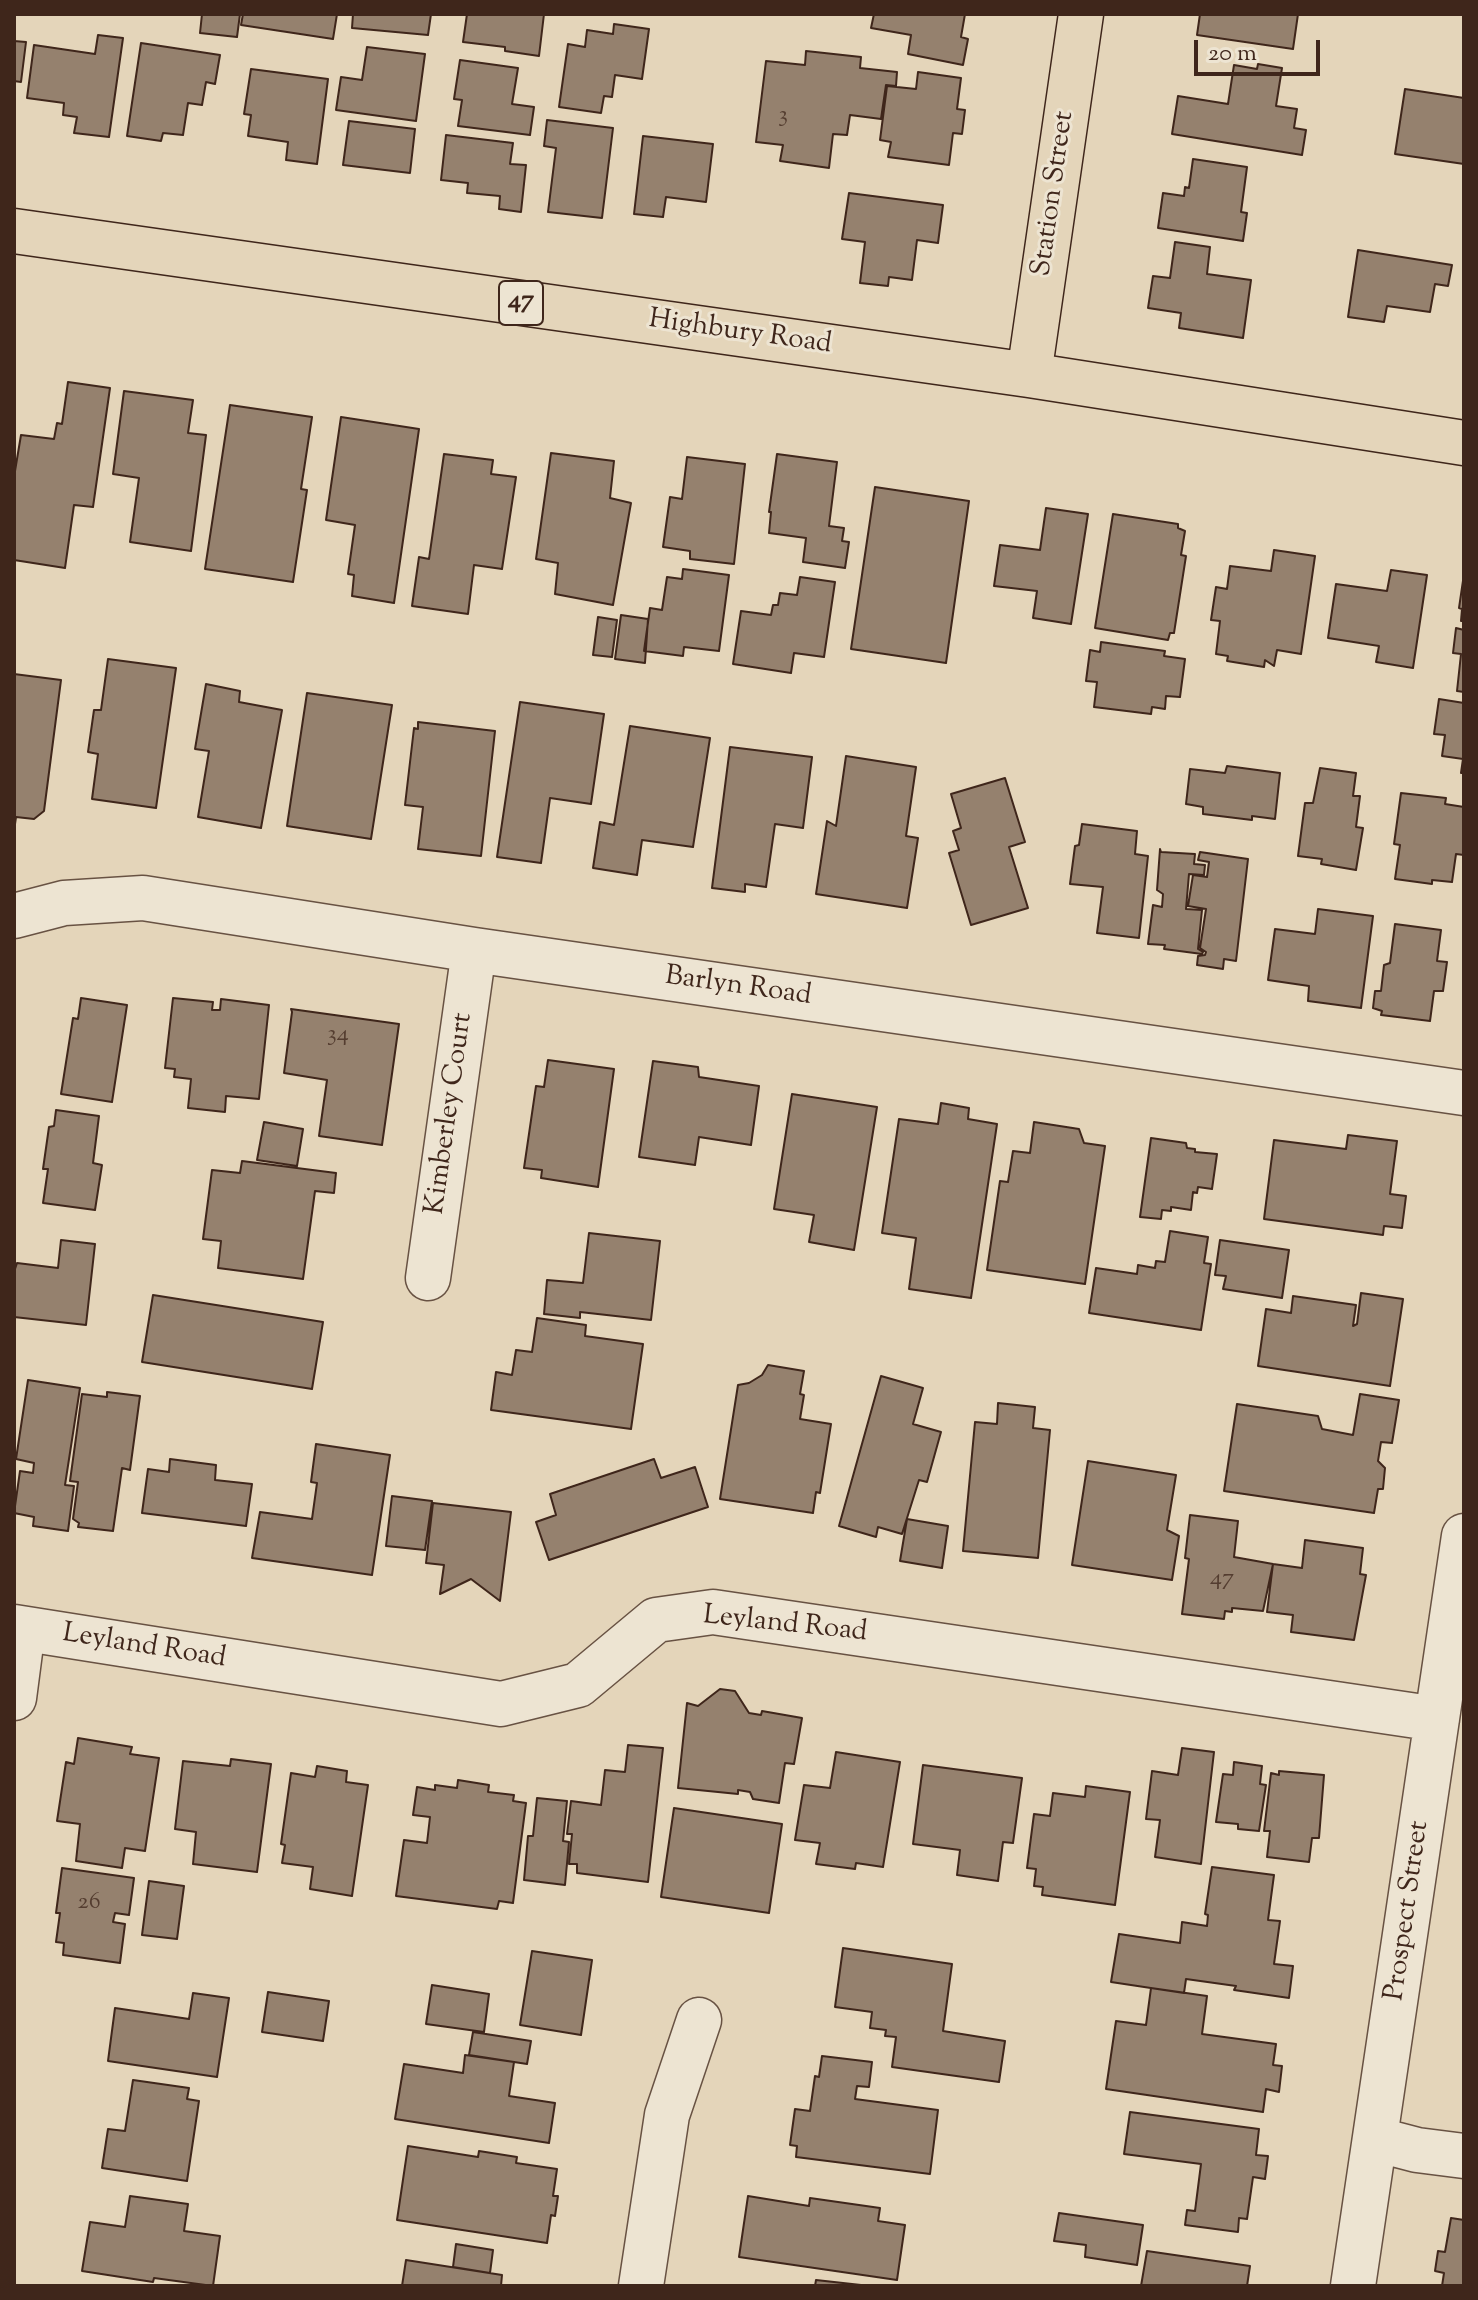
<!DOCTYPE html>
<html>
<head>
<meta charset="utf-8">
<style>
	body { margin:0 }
	#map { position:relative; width:1478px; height:2300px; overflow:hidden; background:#e4d5ba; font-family:"Sorts Mill Goudy",serif }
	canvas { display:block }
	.frame { position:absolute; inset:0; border:16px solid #3f261b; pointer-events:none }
	.scale { position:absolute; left:1194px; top:40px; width:126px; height:36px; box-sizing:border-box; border:4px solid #3f261b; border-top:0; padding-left:10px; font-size:24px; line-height:28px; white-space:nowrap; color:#3f261b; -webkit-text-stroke:6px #ede4d2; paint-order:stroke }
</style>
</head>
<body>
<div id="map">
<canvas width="1478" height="2300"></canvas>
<div class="frame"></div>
<div class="scale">20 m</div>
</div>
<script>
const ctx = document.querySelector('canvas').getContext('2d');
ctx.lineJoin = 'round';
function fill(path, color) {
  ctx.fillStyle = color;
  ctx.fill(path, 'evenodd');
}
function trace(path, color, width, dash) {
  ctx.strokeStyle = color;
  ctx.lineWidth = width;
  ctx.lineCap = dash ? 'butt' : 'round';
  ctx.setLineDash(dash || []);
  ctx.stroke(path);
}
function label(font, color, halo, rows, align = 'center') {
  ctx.font = font + ' "Sorts Mill Goudy",serif';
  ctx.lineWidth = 6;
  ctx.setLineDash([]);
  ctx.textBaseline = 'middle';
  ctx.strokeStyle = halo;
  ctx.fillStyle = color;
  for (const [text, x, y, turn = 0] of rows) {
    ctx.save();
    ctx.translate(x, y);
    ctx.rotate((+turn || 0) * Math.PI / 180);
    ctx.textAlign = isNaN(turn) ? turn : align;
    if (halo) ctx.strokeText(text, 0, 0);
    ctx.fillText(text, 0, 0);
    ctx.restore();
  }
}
const building = new Path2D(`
	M202,14h38l-3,23 -37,-4z
	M243,14h94l-4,25 -92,-14z
	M353,14h78l-3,21 -76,-7z
	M467,14h77l-5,42 -34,-5v-4l-42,-5z
	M874,14h91l-4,23 7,2 -5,26 -55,-11 3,-19 -40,-7z
	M1200,14h98l-5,35 -96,-14z
	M614,24l35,5 -7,50 -27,-4 -3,22 -8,-1 -3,17 -42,-6 9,-63 17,3 2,-17 26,4z
	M98,35l25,3 -14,99 -35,-4 3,-16 -14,-2 1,-12 -37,-5 7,-53 61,9z
	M14,41l12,1 -5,40 -7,-1z
	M141,43l79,12 -5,29 -9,-2 -4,23 -14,-2 -5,32 -20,-2 -2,8 -34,-5z
	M367,47l58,7 -9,67 -80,-11 5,-33 21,3z
	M806,51l55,6 -1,11 37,4 -1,14 -10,-1 -5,34 -31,-4 -3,20 -14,-1 -4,34 -49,-7 3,-16 -27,-3 10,-81 39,4z
	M460,60l58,8 -6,36 22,3 -4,28 -72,-9 4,-26 -8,-1z
	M1258,64l24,4 -6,38 21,3 -3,19 12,2 -4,25 -130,-21 6,-38 50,8 6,-39 23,4z
	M251,69l77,10 -11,85 -31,-4 2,-18 -40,-6 3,-21 -7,-1z
	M918,72l43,6 -4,31 8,1 -3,24 -9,-1 -4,32 -61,-8 3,-15 -11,-2 7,-54 29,3z
	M1405,89l59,9v66l-69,-10z
	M547,120l66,8 -11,90 -54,-6 8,-64 -12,-2z
	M349,121l66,8 -5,44 -67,-8z
	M446,135l67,8 -3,21 16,1 -5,47 -22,-3 1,-13 -33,-3 1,-10 -27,-3z
	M643,136l70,8 -7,58 -40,-5 -3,20 -29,-3z
	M1193,159l54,8 -6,45 6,1 -4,28 -85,-13 5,-35 21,3 1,-9 4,1z
	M849,193l94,12 -5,38 -21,-3 -5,40 -23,-3 -1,9 -28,-3 5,-41 -23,-3z
	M1175,242l35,5 -3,27 44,6 -8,58 -64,-10 2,-15 -33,-5 5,-32 17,2z
	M1358,250l94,15 -4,21 -13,-2 -5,28 -43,-6 -3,16 -36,-5z
	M68,382l42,6 -17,119 -19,-2 -9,63 -51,-8v-83l7,-42 33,4 3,-16 5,1z
	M124,391l69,9 -5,33 18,2 -15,116 -61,-9 9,-64 -26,-4z
	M230,405l82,12 -11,72 6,1 -14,92 -88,-13z
	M341,417l78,12 -25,174 -42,-7 2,-21 -6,-1 7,-49 -29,-5z
	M551,453l63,8 -4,37 21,5 -18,102 -58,-11 3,-31 -22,-4z
	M444,454l49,6 -2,14 25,3 -14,92 -28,-4 -6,49 -56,-8 7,-49 10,2z
	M777,454l60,8 -8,64 15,2 -2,13 7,1 -4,26 -42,-6 3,-24 -37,-5 2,-21h-2z
	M687,457l58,7 -11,100 -44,-5v-8l-27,-4 7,-50 12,2z
	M875,487l94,14 -23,162 -95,-14z
	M1046,508l42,6 -17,110 -38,-6 4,-27 -43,-5 6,-41 40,5z
	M1113,514l65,10v4l7,3 -4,24 5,1 -12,77h-4l-2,7 -73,-12z
	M1274,550l41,6 -14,98 -24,-4 -3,16 -9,-6 -1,7 -37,-6 1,-5 -12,-2 4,-33 -9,-1 5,-33 11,2 3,-23 41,5z
	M683,569l46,6 -10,76 -35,-4 -1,9 -39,-5 6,-43 12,2 5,-33 15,2z
	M1391,570l36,5 -14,93 -37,-6 3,-16 -51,-8 8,-54 51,7z
	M1464,574v47h-3l1,-12 -3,-1z
	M800,577l35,5 -11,75 -30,-4 -3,20 -58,-9 8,-53 30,4 2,-10h5l2,-12 17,2z
	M621,615l27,4 -3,44 -30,-4z
	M598,617l19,3 -5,37 -19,-2z
	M1456,628l8,2v62l-7,-1 4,-37 -8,-1z
	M1101,642l64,9 -1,5 21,3 -5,38 -14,-1 -1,13 -13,-2 -1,7 -57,-7 3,-25 -11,-1 4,-31 10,2z
	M108,659l68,9 -20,140 -64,-9 6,-45 -10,-2 6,-42h7z
	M14,674l47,6 -17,131 -10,8 -18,-2 -1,7z
	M206,684l34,7 -1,11 43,8 -21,118 -63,-11 11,-66 -14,-2z
	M307,693l85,12 -21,134 -84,-13z
	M1439,699l25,4v70h-3l2,-14 -21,-3 3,-21 -11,-1z
	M520,702l84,12 -13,90 -41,-6 -9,65 -44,-6z
	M418,722l77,9 -14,125 -63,-7 5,-42 -18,-2 9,-77 4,1z
	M630,726l80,12 -17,109 -51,-7 -5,35 -44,-7 7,-46 14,3z
	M730,747l82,10 -9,71 -28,-4 -9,63 -21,-3v8l-33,-4z
	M846,756l70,11 -10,69 12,2 -11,70 -91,-14 11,-73 9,5z
	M1227,766l53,7 -5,46 -23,-3v4l-49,-6v-7l-17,-3 4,-35 35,4z
	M1320,768l36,5 -3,23h7l-4,31 7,1 -7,42 -35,-6 1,-5 -24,-3 7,-53h8z
	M1005,778l20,64 -16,5 19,61 -57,17 -22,-72 10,-3 -6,-19 8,-3 -10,-34z
	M1401,793l45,5 -1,6 19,3v48l-8,-1 -4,28 -20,-2v4l-37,-5 5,-34 -6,-1z
	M1082,824l55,7 -2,23 13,2 -9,82 -42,-5 6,-46 -33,-3 5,-38 4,-1z
	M1160,849l1,3 34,2 -1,10 11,1 -1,10 -15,-1 -3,35 16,1 -4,39 5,3 -1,2 -38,-5 1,-4 -17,-1 5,-39 9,2 1,-13 -6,-4z
	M1200,852l48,7 -12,102 -12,-2 -1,10 -26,-4 1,-9 7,-1 1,-3 -6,-4 6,-39 -18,-3 5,-31 14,2 2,-15 -11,-2z
	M1318,909l55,7 -12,92 -53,-7 1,-15 -41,-6 7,-51 40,5z
	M1395,924l46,6 -4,31 10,1 -4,29h-9l-4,30 -49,-6 1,-4 -9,-3 2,-17h6l3,-26 6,-2z
	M81,998l46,7 -15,97 -51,-8 12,-76 5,1z
	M173,998l40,4 -1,8h8l1,-11 48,6 -10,94 -33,-3 -1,16 -37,-4 3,-29 -17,-2 1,-8 -10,-1z
	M291,1009l108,15 -17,121 -63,-9 8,-56 -43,-7 8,-61z
	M548,1060l66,9 -16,118 -57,-9 1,-8 -18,-2 12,-82 8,1z
	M653,1061l45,6 1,10 60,9 -8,59 -52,-8 -4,28 -56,-8z
	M792,1094l85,13 -23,143 -45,-8 5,-27 -40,-6z
	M941,1103l28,5 -1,11 29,5 -26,174 -62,-9 7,-51 -34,-5 17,-114 39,5z
	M56,1110l43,6 -6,47 9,2 -7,45 -52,-7 5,-34h-5l6,-42 5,-1z
	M264,1122l39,7 -6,37 -40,-6z
	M1034,1122l45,7 5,14 21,3 -20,138 -98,-14 13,-89 8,1 5,-31 17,2z
	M1348,1135l49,6 -7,53 16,2 -4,32 -18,-2 -1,9 -119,-16 10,-79 72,9z
	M1151,1138l35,5 1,5 8,1v3l22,2 -5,35 -14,-2 -1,6 -4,-1 -2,18 -20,-3v4l-9,-1 -1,9 -21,-2z
	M242,1161l94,12 -2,20 -19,-2 -12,88 -85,-11 3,-27 -18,-2 9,-69 28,3z
	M1170,1231l38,6 -4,26 7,1 -10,66 -112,-17 7,-45 41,6 1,-9 17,3 1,-7 9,1z
	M589,1233l71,8 -9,79 -71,-8v6l-36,-4 3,-34 36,3z
	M61,1240l34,4 -9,81 -72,-8v-45l3,-9 41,5z
	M1220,1240l69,10 -7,48 -59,-9 3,-13 -11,-1z
	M1361,1293l42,6 -13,87 -132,-20 8,-57 25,4 2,-17 63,9 -3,21 4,-2z
	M153,1295l170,27 -11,67 -170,-27z
	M537,1318l49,7 -1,11 58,8 -12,85 -140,-19 5,-38 16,3 4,-25 16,2z
	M768,1365l36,6 -4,23 4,1 -4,24 31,5 -11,69 -4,-1 -3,21 -93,-14 18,-114 11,-2 13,-8z
	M881,1376l42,12 -10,36 28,8 -14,50 -8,-2 -17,54 -24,-7 -2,10 -37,-11z
	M28,1380l52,8 -15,97 9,1 -6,45 -35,-5 1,-9 -20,-4 6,-42 13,2 1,-10 -18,-4z
	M107,1392l33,4 -10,74 -8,-2 -9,63 -35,-4 1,-4 -6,-4 5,-37 -8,-1 12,-87 25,3z
	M1360,1394l39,6 -7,43 -11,-1 -3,19 7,7 -2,21h-5l-4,24 -150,-22 13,-87 81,12 4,13 31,6z
	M998,1403l37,4 -2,21 17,2 -12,128 -75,-7 12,-129 22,2z
	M316,1444l74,11 -18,120 -120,-17 8,-46 52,7 5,-36 -6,-1z
	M170,1459l46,6 -1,15 37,4 -6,42 -104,-13 6,-44 21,3z
	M654,1459l7,19 34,-11 13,40 -159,53 -13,-38 20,-7 -6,-21z
	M1088,1461l88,14 -9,55 12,6 -7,44 -100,-15z
	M392,1496l40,5 -7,49 -39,-4z
	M433,1503l78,9 -11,89 -29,-22 -31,15 4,-29 -18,-2z
	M1190,1515l48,6 -4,36 39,7 -10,47 -31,-3v4l-7,-1 -1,8 -42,-5 7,-55 -4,-1z
	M907,1519l41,7 -6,42 -42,-7z
	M1305,1540l58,8 -3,26 6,1 -12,65 -63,-8 2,-17 -26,-3 6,-48 29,4z
	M720,1689l15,2 14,22 12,2 1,-4 40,7 -8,46 -9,-1 -6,40 -26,-4 -3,-7 -12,-2v4l-60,-6 9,-85 11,3z
	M78,1738l54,9 -2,7 29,4 -14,93 -20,-3 -3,20 -46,-7 4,-37 -23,-3 9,-59 8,2z
	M628,1745l35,3 -15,134 -71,-9v-9h-8l3,-30h-5l4,-33 30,4 4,-35 20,2z
	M1182,1748l32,4 -13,112 -46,-7 5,-37 -14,-1 6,-48 26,4z
	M836,1752l64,10 -17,105 -27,-4 -1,6 -39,-5 4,-21 -25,-3 9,-55 26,3z
	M231,1759l40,5 -14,108 -64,-8 3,-32 -21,-3 8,-68 47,5z
	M1234,1762l28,4 -2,18 6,1 -7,46 -21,-2v-5l-22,-2 7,-48 10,1z
	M923,1765l99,13 -9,65 -10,-1 -5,39 -41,-6 3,-25 -47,-6z
	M317,1766l30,5 -1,11 22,3 -16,111 -42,-7 3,-22 -31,-4 3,-18 -4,-1 10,-71 24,4z
	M1279,1771l45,4 -5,63h-7l-3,24 -42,-5 3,-26h-6l7,-58 8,2z
	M458,1780l31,5 -1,7 26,3 -1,6 13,2 -13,100 -14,-2 -2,8 -101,-13 8,-56 23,3 3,-26 -17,-2 4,-28 18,3v-5l22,3z
	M1086,1786l44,6 -15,113 -73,-10 1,-8 -9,-1 2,-17 -9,-1 7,-54 16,2 3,-23 32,4z
	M537,1798l30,3 -4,40 6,1 -4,43 -41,-5 4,-44h5z
	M674,1808l108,16 -13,89 -108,-16z
	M1212,1867l62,8 -6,45 12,1 -6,43 19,2 -4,32 -55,-8 2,-4 -50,-7 -2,14 -73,-11 8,-48 61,9 2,-21 25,4 1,-11 -3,-1z
	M62,1868l72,10 -5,37 -14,-2 -2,9 12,2 -5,39 -57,-8 1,-12 -8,-1 4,-29h-4z
	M149,1881l35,5 -7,53 -35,-4z
	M843,1948l109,16 -9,67 62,10 -6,41 -107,-15 4,-30 -11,-1 1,-6 -16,-2 2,-16 -37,-5z
	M532,1951l60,9 -11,75 -61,-10z
	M432,1985l57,9 -5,38 -58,-8z
	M1151,1988l56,8 -5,38 74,10 -3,21 9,1 -3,26 -13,-3 -3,23 -157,-23 10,-68 30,4z
	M268,1992l61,9 -6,40 -61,-9z
	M193,1993l36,5 -12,79 -109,-16 7,-53 74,11z
	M473,2032l58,9 -4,23 -58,-9z
	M465,2055l49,7 -5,34 46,7 -6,40 -154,-24 9,-55 59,9z
	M822,2056l50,6 -3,25 -12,-1 -2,13 83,11 -8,64 -134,-17 1,-11 -7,-1 5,-36 15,2 5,-35 4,1z
	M133,2080l56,8 -2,11 12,2 -12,80 -85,-13 6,-39 17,2z
	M1130,2112l129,17 -3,26 12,1 -3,23 -12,-2 -6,42 -8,-1 -1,14 -53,-7 2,-15 8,1 6,-47 -77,-10z
	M408,2146l70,11 1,-6 38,6 -1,6 41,6 -4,27h5l-3,20 -4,-1 -4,28 -150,-23z
	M130,2196l58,8 -4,27 36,5 -7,50 -59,-8 -1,4 -71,-11 8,-49 35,5z
	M748,2196l61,10 1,-8 70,10 -2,13 27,4 -8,55 -158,-23z
	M1059,2213l84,12 -6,40 -52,-8 1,-12 -32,-4z
	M1451,2218l13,2v66h-22l2,-13 -9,-2 3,-20 7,1z
	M456,2244l37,6 -3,23 -37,-6z
	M1147,2251l103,15 -3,20h-106z
	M406,2260l96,15 -1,11h-99z
	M816,2280l45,5v1h-46z`);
fill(building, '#95816e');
trace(building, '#3f261b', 2);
const street = new Path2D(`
	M14,916l50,-13 79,-5 331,52 990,143
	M428,1278l46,-328
	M14,1627l487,77 77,-19 78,-65 57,-8 724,107
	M14,1698l9,-69
	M1375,2139l42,11 47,6
	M641,2286l26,-171 32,-95
	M1353,2286l111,-750`);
const primary = new Path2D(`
	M14,231l1015,144 435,68
	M1029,375l52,-361`);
trace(street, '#685243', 47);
trace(primary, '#3f261b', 47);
trace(street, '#ede4d2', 44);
trace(primary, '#e4d5ba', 44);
label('24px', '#543d30', null, [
	["3",783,117],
	["34",338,1036],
	["47",1222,1580],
	["26",89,1904]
]);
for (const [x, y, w] of [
	[521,303,44]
]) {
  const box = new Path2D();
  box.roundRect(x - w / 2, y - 22, w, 44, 6);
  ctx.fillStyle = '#ede4d2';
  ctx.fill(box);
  trace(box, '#3f261b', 2);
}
label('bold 26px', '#3f261b', null, [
	["47",521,303]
]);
label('28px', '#3f261b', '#ede4d2', [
	["Station Street",1055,194,-82],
	["Highbury Road",740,334,8],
	["Barlyn Road",738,988,8],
	["Kimberley Court",451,1114,-82],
	["Leyland Road",785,1626,6],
	["Leyland Road",144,1648,9],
	["Prospect Street",1409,1911,-82]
]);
</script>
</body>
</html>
